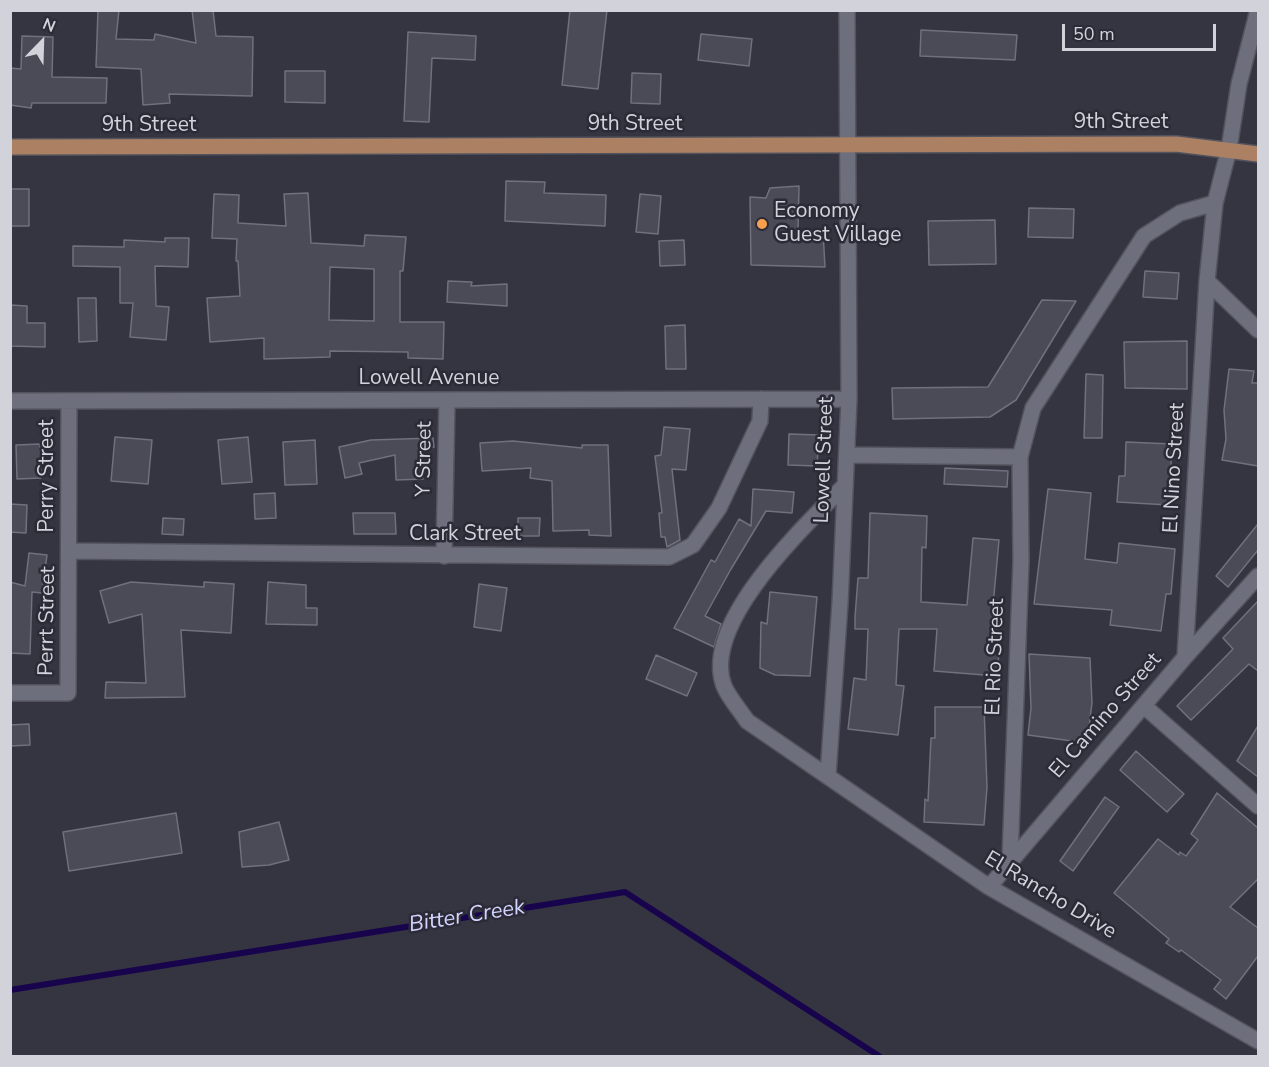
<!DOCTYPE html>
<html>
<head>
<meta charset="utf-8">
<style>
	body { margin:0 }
	#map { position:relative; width:1269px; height:1067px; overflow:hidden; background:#353541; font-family:"Nunito Sans",sans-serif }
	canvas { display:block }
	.frame { position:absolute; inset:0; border:12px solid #d2d2da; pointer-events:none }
	.north { position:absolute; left:12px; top:12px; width:60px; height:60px; -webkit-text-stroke:4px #2b2b37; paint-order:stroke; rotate:23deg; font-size:16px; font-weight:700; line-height:24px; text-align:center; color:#d2d2da }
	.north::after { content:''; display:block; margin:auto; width:21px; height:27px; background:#d2d2da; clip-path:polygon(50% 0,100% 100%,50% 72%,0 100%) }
	.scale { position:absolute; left:1062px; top:24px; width:154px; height:27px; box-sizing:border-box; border:3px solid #d2d2da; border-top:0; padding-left:8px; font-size:18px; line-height:21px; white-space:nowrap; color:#d2d2da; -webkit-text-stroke:4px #2b2b37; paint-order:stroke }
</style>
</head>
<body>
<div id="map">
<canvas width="1269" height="1067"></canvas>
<div class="frame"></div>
<div class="north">N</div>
<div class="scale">50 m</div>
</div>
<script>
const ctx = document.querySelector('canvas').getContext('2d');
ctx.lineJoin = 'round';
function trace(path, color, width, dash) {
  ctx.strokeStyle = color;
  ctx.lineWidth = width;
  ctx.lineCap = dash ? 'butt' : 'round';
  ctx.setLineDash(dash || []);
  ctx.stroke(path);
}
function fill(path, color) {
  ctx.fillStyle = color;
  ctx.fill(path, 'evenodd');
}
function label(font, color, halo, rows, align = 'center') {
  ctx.font = font + ' "Nunito Sans",sans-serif';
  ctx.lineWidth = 5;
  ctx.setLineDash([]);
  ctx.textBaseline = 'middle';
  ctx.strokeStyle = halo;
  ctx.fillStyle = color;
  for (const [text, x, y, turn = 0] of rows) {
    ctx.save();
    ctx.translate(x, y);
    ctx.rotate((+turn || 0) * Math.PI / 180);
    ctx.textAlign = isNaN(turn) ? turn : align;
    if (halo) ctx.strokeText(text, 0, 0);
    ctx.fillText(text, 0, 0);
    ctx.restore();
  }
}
trace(new Path2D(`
	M10,990l615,-98 254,164`), '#18044d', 6);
const building = new Path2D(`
	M98,10h21l-3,29 38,1 1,-6 41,9 -4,-33h21l3,26 37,1 -1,59 -83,-2 1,9 -27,2 -2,-36 -45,-2z
	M570,10h37l-9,79 -36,-4z
	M921,30l96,5 -2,25 -95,-4z
	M408,32l68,4 -1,24 -43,-2 -3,64 -25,-1z
	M701,34l51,5 -3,27 -51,-6z
	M22,36l31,1 -1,40 55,1 -1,25h-74l-1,5 -21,-3v-37l11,1z
	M285,71h40v32l-40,-1z
	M632,73l29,1 -1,30 -29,-1z
	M506,181l39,1 -1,11 62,2 -1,31 -100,-5z
	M799,186l-1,45 25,1 2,35 -74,-2 -1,-68 16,1 4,-10z
	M10,189h19v37h-19z
	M308,193l3,50 53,3 1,-11 41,2 -3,34h-3v51h44l-1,37 -35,-1v-6l-78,-1v6l-66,2v-21l-54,4 -3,-44 33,-2 -2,-35h-2l1,-22 -25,-1 2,-44 25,1 -1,28 48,3 -2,-32zM330,267l44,2v52l-45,-1z
	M640,194l21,2 -3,38 -22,-2z
	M1029,208l45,1 -1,29 -45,-1z
	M995,220l1,44 -67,1 -1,-44z
	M165,238h24l-1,29 -33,-1 1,40 13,1 -3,33 -36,-3 3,-34h-13v-36l-47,-1v-20l51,1v-7l41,2z
	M684,240l1,25 -25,1 -1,-25z
	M1145,271l34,2 -2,26 -34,-2z
	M448,281l24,1 -1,4 36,-2v22l-60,-4z
	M78,298h18l1,43 -18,1z
	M1042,300l34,1 -60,99 -26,17 -97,2 -1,-31 96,-1z
	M10,305l17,1v17h18v24l-35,-1z
	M685,325l1,44h-20l-1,-43z
	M1187,341v48l-62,-1 -1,-46z
	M1229,369l25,2 -2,12h6v83l-36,-6 4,-21 -2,-29z
	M1086,374l17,1 -1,63h-18z
	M664,427l26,2 -4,41 -14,-1 8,71 -13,7 -2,-10h-4l-2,-24h3l-7,-57 6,-1z
	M789,434l30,1 -2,31 -29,-1z
	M115,437l37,3 -4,44 -37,-3z
	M248,437l4,45 -30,2 -4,-44z
	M433,438l1,9 -12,3 1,29 -27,1 -1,-25 -36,8 3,11 -17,4 -6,-31 32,-7z
	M315,440l2,44 -32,1 -2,-43z
	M513,441l69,7v-3h26l3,91 -22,-1v-5l-36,1 -1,-50 -22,-3 1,-10 -49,3 -2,-28z
	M1126,442l46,2 -3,61 -52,-3 2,-26h6z
	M40,444l1,34 -24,1 -1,-34z
	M945,468l63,3 -1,16 -63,-3z
	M753,489l41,3 -2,21 -26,-2 -35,58 -26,47 16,8 -7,23 -40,-19 37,-68 4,2 24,-43 12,7z
	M1048,489l43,4 -6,66 32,4 2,-20 56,6 -4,45h-5l-5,37 -51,-6 2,-15 -78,-6z
	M275,493l1,25 -21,1 -1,-25z
	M10,504l17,1 -1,28 -16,-1z
	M353,513h42l1,21h-42z
	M870,513l57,3 -1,32 -4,-1 -1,55 46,3 6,-67 26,2 -6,66h5l-3,46 4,1 -2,23 -63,-5 3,-42h-38l-3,56 8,1 -6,49 -50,-6 6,-51 12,2 2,-51h-13v-12l3,-39h10z
	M163,518l21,1 -1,16 -21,-1z
	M518,518h22l-1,18h-21z
	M1258,524v26l-30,37 -12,-11z
	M29,553l18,2 -5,38 -10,-1 -2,62 -20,-1v-71l15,4z
	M131,582l73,5v-5l30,2 -3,49 -50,-3 4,67 -80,1 1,-16 40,1 -4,-69 -33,9 -9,-32z
	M268,582l38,3v23h11v17l-51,-1z
	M479,584l28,4 -6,43 -27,-4z
	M770,592l47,5 -7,79 -35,-1 -15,-7 1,-46 6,2z
	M1258,601v70l-9,-7 -58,56 -14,-14 56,-57 -10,-11z
	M1029,654l61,4 2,45 -5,40 -59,-8 3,-27z
	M656,655l41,18 -10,23 -41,-17z
	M935,707h49l3,80 -3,38 -60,-3 1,-23 3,2 3,-63h4z
	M29,724l1,21 -20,1v-21z
	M1258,726v51l-21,-16z
	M1136,751l48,43 -17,18 -47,-42z
	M1217,793l41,35v51l-28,28 28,21v28l-32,43 -12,-10 7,-9 -40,-30 -2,2 -13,-9 3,-4 -55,-46 44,-54 21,16 1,-3 6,4 12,-16 -7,-6z
	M1105,797l14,10 -46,64 -13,-10z
	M176,813l6,40 -113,18 -6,-39z
	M279,822l10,38 -20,5 -27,2 -3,-35z`);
fill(building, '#4a4b57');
trace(building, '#70707e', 1.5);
const street = new Path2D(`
	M1258,10l-19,74 -10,65 -14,54 -8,78 51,49
	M10,401l839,-2
	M847,455l173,2
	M845,485c-39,40 -145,138 -121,201 5,12 16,24 23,35l242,166 269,154
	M69,551l600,6 24,-12 26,-37 41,-87 1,-22
	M444,556l3,-156
	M1185,657l22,-376
	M10,693h58l1,-291
	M1144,706l114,100
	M828,775l12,-172 9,-204 -2,-389
	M1010,859l11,-298 -1,-104 13,-49 111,-172 36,-23 35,-10
	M989,887l196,-230 73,-81`);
const primary = new Path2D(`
	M10,147l1166,-3 82,10`);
trace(street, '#53535d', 18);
trace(primary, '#53535d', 18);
trace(street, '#6e6f7d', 15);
trace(primary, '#ac8163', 15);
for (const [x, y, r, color] of [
	[762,224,6,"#fa9f4f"]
]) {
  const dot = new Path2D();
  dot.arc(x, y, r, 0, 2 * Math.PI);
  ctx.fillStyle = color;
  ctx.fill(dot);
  trace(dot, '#2b2b37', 2);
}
label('21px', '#d2d2da', '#2b2b37', [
	["9th Street",1121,123],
	["9th Street",635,125],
	["9th Street",149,126],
	["Lowell Avenue",429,379],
	["Y Street",425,459,-89],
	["Lowell Street",825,460,-88],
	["El Nino Street",1175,468,-87],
	["Perry Street",48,476,-90],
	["Clark Street",465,535],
	["Perrt Street",48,621,-89],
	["El Rio Street",996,657,-88],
	["El Camino Street",1106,716,-49],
	["El Rancho Drive",1050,896,31]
]);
label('21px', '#d2d2da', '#2b2b37', [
	["Economy",774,212],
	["Guest Village",774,236]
], 'left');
label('italic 22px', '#d2d3fe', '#2b2b37', [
	["Bitter Creek",467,917,-9]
]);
</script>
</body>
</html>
